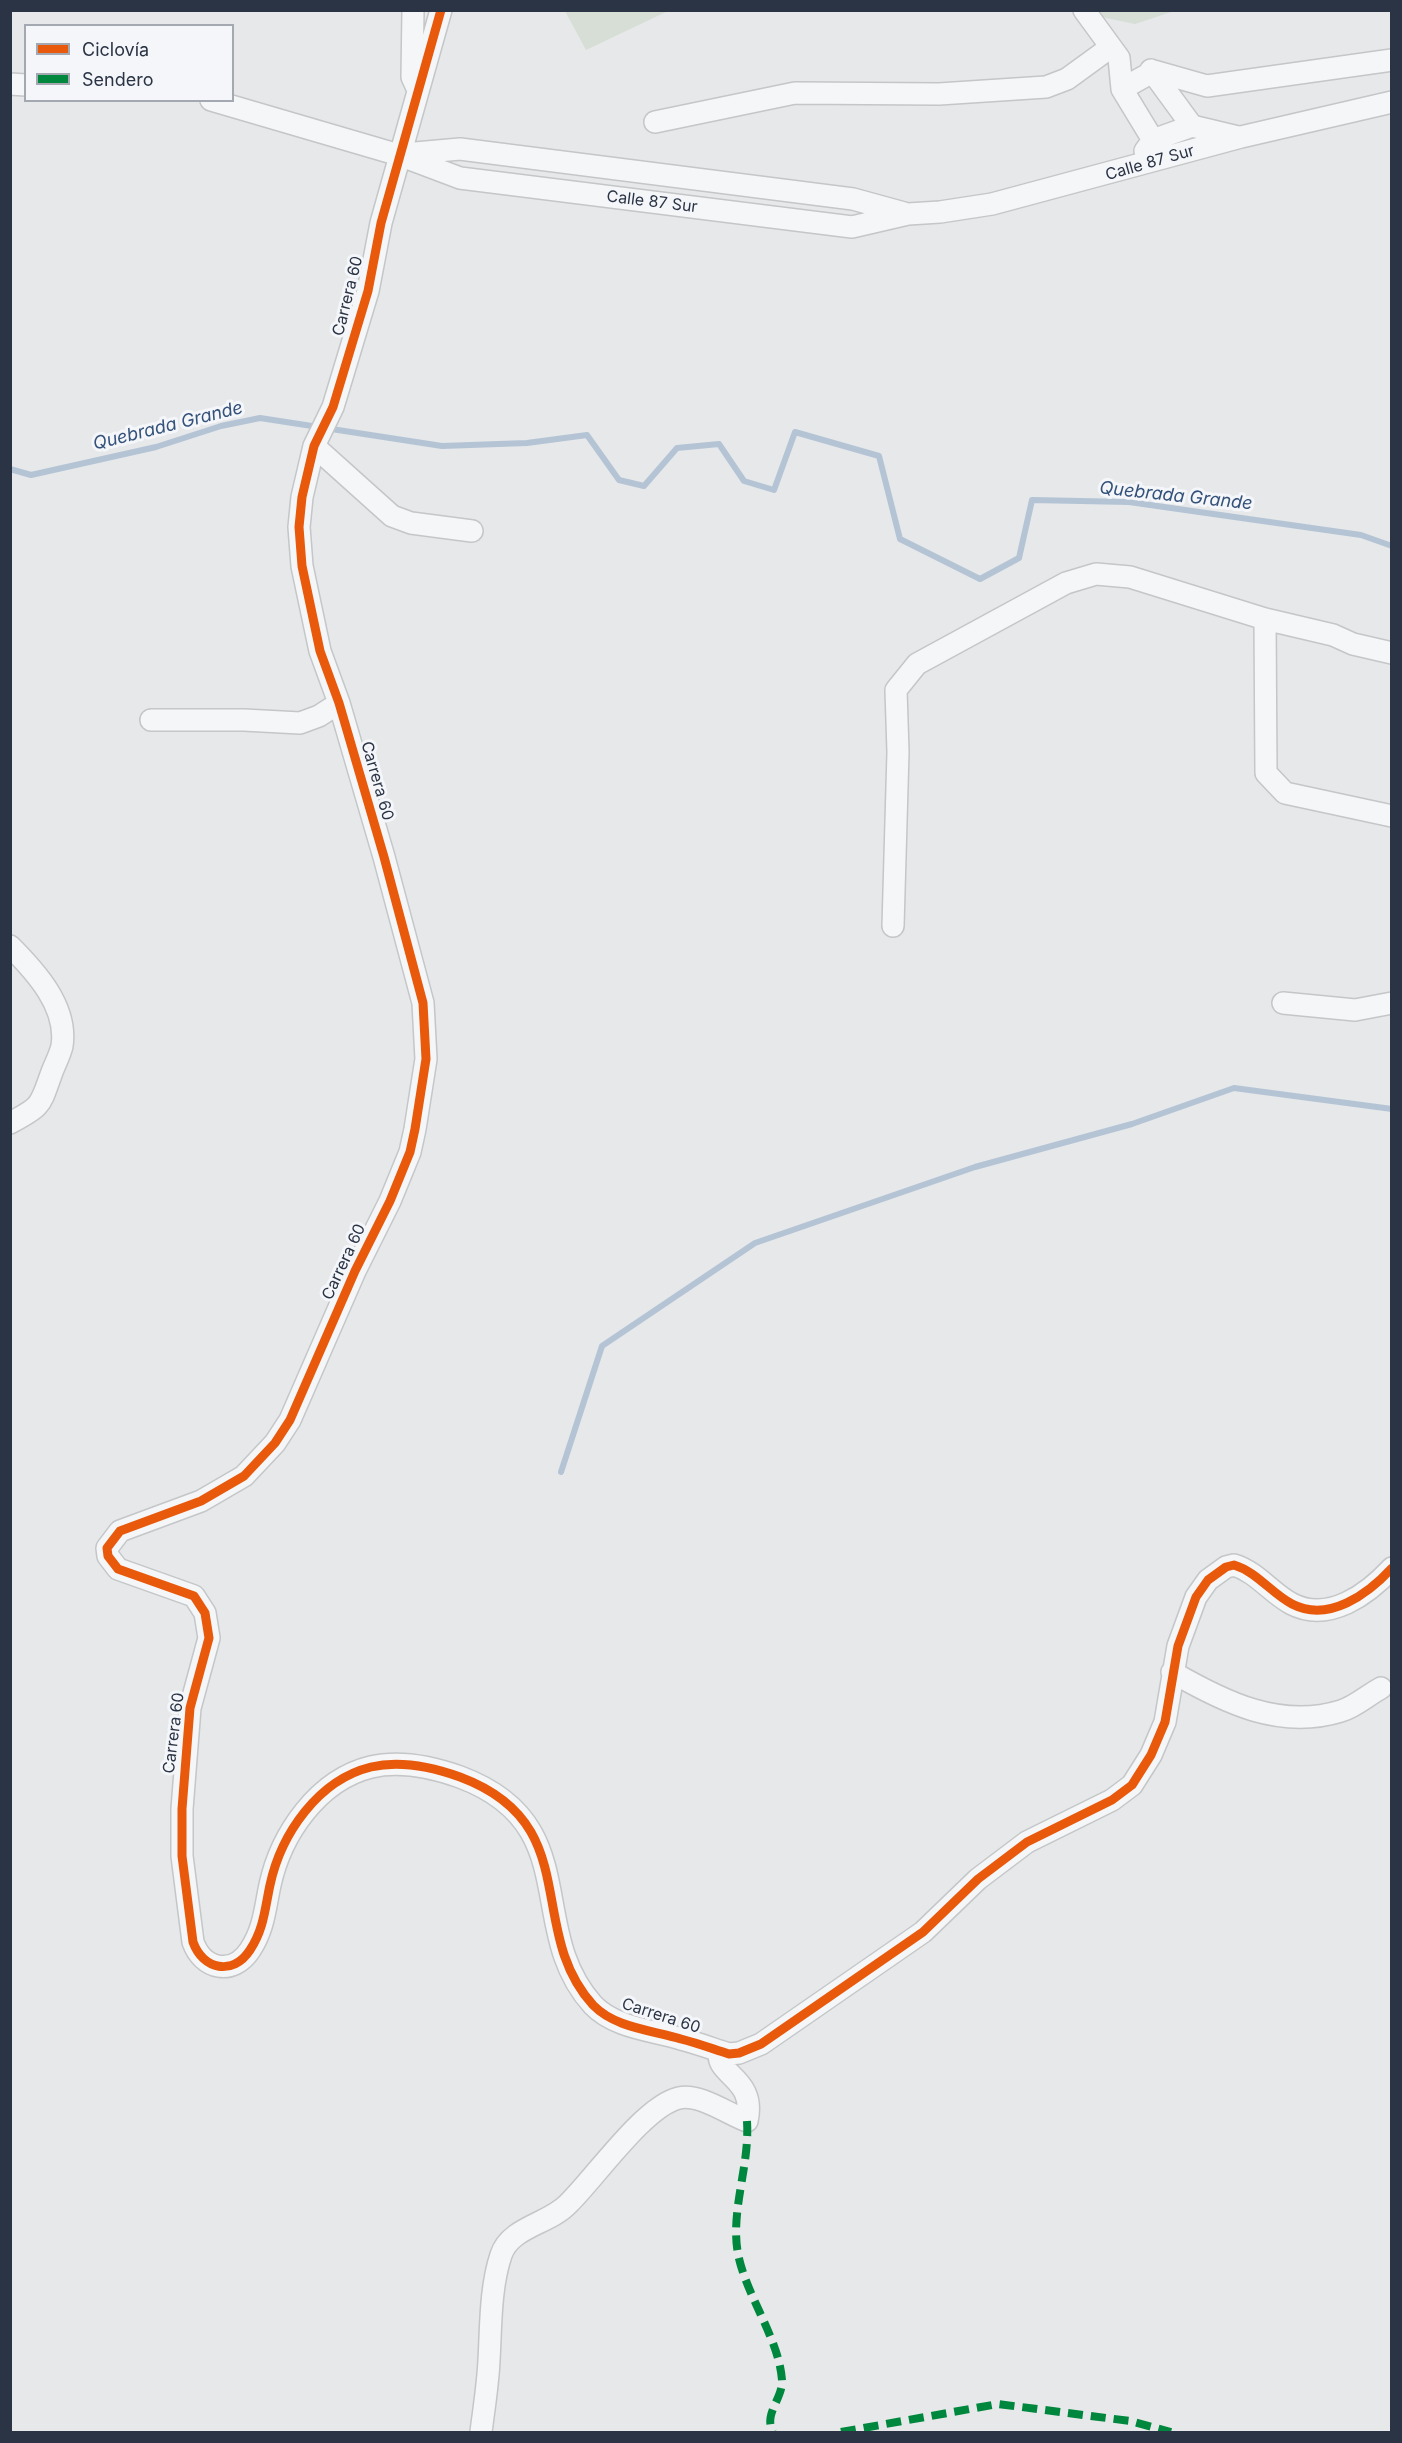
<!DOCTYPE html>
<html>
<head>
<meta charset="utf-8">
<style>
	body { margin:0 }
	#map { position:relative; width:1402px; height:2443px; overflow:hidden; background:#e6e8ea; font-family:Inter,sans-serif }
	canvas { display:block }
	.frame { position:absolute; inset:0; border:12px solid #2b3445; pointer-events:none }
	.legend { position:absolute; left:24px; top:24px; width:210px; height:78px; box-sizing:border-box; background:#f4f6f9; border:2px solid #a4a8b1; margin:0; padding:8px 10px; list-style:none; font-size:18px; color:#2b3445 }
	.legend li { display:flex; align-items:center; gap:12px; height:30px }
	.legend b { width:30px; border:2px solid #a4a8b1 }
</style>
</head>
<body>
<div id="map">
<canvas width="1402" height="2443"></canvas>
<div class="frame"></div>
<ul class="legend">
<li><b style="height:8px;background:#e8590c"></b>Ciclovía</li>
<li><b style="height:8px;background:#00873e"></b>Sendero</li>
</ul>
</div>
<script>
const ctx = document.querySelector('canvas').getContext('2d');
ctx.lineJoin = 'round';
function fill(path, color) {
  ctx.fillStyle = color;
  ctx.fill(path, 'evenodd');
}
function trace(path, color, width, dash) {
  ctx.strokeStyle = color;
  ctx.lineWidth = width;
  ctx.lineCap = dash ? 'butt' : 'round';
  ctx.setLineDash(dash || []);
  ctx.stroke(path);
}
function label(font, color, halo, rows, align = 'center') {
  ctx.font = font + ' Inter,sans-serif';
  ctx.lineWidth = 6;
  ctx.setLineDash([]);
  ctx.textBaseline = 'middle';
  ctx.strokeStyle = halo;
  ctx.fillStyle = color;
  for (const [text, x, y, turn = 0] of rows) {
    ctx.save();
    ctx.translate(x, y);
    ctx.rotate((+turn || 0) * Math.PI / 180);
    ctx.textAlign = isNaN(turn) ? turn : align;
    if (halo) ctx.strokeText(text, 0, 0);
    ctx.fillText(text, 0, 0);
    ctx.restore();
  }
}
fill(new Path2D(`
	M565,11h103l-82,39z
	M1072,11h102l-39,13z`), '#d6ded6');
trace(new Path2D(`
	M10,469l21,6 125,-28 65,-21 39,-8 182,28 85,-3 60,-8 32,45 25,6 33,-38 42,-4 25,37 30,9 21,-58 84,24 21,83 80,40 39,-21 13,-58 97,2 232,33 31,11
	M561,1472l41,-126 153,-103 220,-76 157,-43 102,-36 158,21`), '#b4c4d5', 6);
const minor = new Path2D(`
	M413,10l-1,67 6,13
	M441,10l-60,213 -13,68 -35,116 -19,39 -12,51 -3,30 3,39 18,85 19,52 45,154 39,146 3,56 -11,70 -5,23 -20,49 -35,70 -65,149 -15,23 -31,33 -43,25 -81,30 -13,17 1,8 10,13 76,27 11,17 4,25 -19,70 -8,101v47l11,86c10,28 40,34 57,8 14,-21 15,-42 20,-65 11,-51 48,-105 101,-118 30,-7 61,0 89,10 126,47 64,152 133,228 22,23 59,25 88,34 16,4 32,10 48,15l10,-1 22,-9 162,-112 55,-53 49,-37 85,-42 20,-15 19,-30 14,-33 13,-76 18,-49 12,-17 18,-13 8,-2c23,7 37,28 58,39 37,19 76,-10 100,-36
	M1084,10l35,48 3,31 31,51
	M1151,70l41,56
	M10,84l16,1
	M1122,89l32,-18 53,15 185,-26
	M211,100l188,55 61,23 392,49 56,-13 32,-2 52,-8 249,-67 151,-35
	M655,122l140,-29 144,1 107,-7 21,-8 44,-32
	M1145,151l8,-11 39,-14 46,11
	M404,154l56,-5 393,50 51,14
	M314,446l78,70 19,7 61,8
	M1265,619l1,154 19,20 107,23
	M151,720h93l56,3 19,-7 20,-13
	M893,926l5,-174 -2,-62 21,-26 149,-81 30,-9 34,3 135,42 68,16 20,9 39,9
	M10,946c26,26 58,61 52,100 -2,9 -7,18 -10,26 -12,33 -9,34 -42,51
	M1283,1003l72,7 37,-7
	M1172,1672c52,30 108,58 169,39 14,-4 27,-16 40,-23
	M481,2432c3,-24 7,-48 8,-72 2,-34 1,-72 12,-105 9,-28 48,-31 67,-51 27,-26 76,-98 111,-106 20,-5 49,16 68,23 10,-44 -34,-46 -27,-70`);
trace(minor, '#c4c6c8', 24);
trace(minor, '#f5f6f7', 21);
trace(new Path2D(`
	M747,2121c3,45 -17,89 -9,133 8,41 41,85 44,126 1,19 -19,34 -9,52
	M841,2432l157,-28 132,17 41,11`), '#00873e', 8, [15, 8]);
trace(new Path2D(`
	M441,10l-60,213 -13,68 -35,116 -19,39 -12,51 -3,30 3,39 18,85 19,52 45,154 39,146 3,56 -11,70 -5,23 -20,49 -35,70 -65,149 -15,23 -31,33 -43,25 -81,30 -13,17 1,8 10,13 76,27 11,17 4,25 -19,70 -8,101v47l11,86c10,28 40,34 57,8 14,-21 15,-42 20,-65 11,-51 48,-105 101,-118 30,-7 61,0 89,10 126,47 64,152 133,228 22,23 59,25 88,34 16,4 32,10 48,15l10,-1 22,-9 162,-112 55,-53 49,-37 85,-42 20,-15 19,-30 14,-33 13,-76 18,-49 12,-17 18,-13 8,-2c23,7 37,28 58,39 37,19 76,-10 100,-36`), '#e8590c', 9);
label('16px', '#2b3445', '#f4f6f9', [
	["Calle 87 Sur",1150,163,-16],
	["Calle 87 Sur",652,202,7],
	["Carrera 60",348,296,-76],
	["Carrera 60",377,781,74],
	["Carrera 60",344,1262,-65],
	["Carrera 60",174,1733,-83],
	["Carrera 60",661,2016,18]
]);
label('italic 18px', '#34527a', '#f4f6f9', [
	["Quebrada Grande",168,426,-14],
	["Quebrada Grande",1176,496,6]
]);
</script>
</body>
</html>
